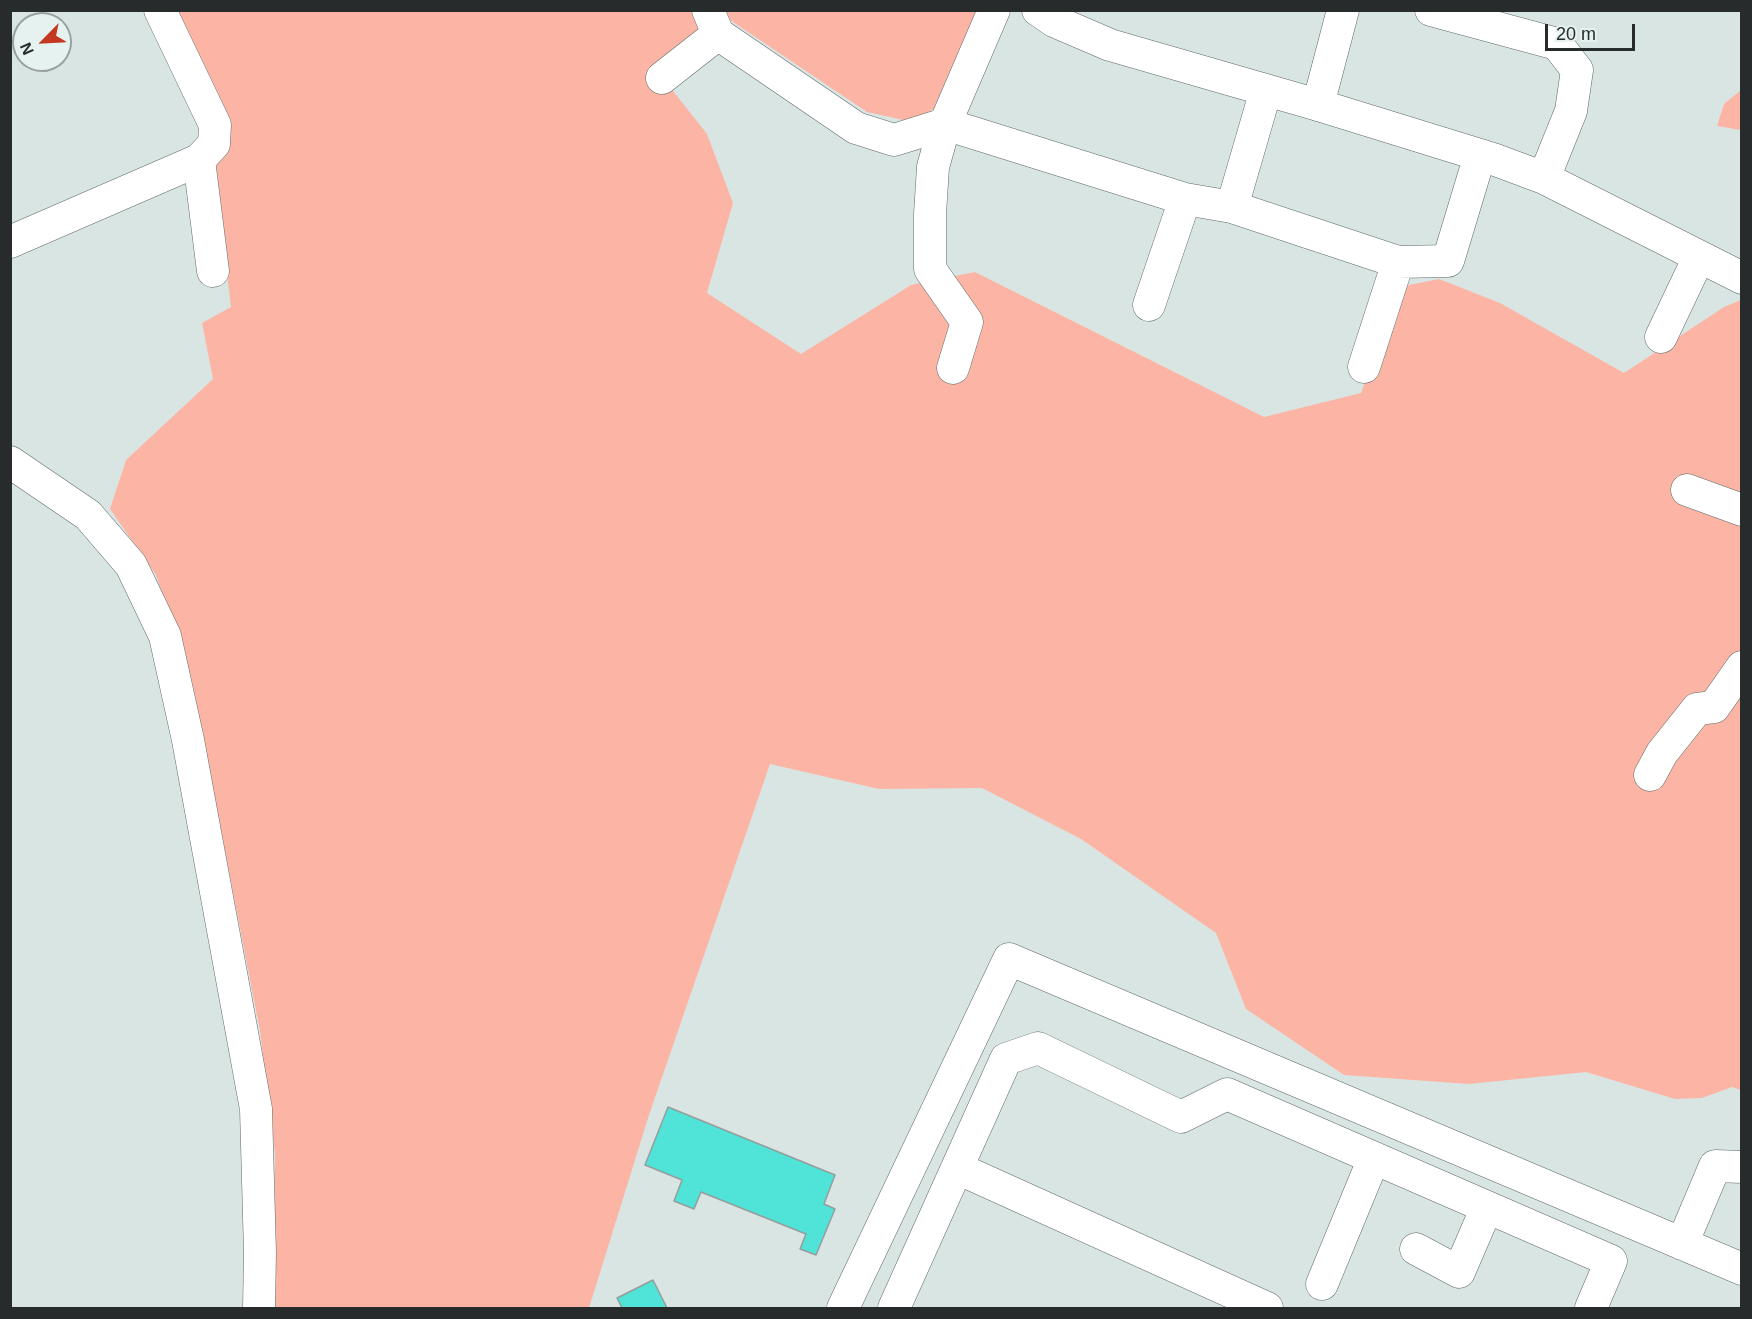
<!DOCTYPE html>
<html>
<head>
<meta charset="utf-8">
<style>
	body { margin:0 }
	#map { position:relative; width:1752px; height:1319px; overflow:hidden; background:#d9e5e3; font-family:Arial,sans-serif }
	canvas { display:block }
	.frame { position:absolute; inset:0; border:12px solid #272b2b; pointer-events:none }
	.north { position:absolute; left:12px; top:12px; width:60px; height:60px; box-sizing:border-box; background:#e6f2f0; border:2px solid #9aa2a1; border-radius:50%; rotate:246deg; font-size:16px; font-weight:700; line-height:24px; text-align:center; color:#272b2b }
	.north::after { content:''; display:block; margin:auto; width:21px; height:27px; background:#c43821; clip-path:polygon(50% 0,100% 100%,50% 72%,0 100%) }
	.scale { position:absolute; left:1545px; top:24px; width:90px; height:27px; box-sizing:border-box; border:3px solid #272b2b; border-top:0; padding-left:8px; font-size:18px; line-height:21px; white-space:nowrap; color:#272b2b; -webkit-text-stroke:4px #e6f2f0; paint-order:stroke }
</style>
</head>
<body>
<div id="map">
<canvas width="1752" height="1319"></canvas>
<div class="frame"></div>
<div class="north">N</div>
<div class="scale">20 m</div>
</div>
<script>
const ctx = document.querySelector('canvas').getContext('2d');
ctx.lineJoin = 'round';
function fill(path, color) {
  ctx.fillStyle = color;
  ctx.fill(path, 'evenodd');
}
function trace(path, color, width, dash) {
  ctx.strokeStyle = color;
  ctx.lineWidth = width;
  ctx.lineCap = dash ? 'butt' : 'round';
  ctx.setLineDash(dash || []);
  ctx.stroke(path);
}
fill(new Path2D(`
	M173,11h806l-39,94 -28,17 -45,-10 -137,-92 -75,48 52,66 26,69 -26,90 94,61 110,-69 64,-13 289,145 97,-24 38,-106 40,-8 61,24 124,70 100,-66 17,-7v790l-9,-3 -30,11 -27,1 -89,-27 -117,12 -125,-9 -98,-66 -30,-76 -135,-94 -99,-51 -103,1 -109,-25 -121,351 -60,193h-317l3,-155 -15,-122 -67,-345 -37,-111 -46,-66 16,-49 87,-81 -11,-56 29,-16 -16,-137 16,-42z
	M1741,90v40l-24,-4 7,-22z`), '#fcb5a5');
const building = new Path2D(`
	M668,1107l167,68 -11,29 11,5 -19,46 -16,-6 6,-15 -105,-42 -7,17 -20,-8 8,-21 -37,-15z
	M653,1280l14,28h-45l-5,-10z`);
fill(building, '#4fe4d7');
trace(building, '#949e9d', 1.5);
const minor = new Path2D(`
	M708,10l10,24 138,94 38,12 51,-16 49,-114
	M1038,10l16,11 56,24 208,60 175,54 51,19 198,100
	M1431,10l126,34 20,26 -6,41 -27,67
	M662,78l56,-44
	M1318,105l25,-95
	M199,160l14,111
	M1232,207l34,-117
	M10,242l189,-82 15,-16 1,-19 -55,-115
	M1149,305l36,-106
	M1661,337l38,-80
	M1364,367l34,-105
	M953,368l14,-46 -37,-53v-55l3,-47 12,-43 240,75 47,8 166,55 50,-1 32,-106
	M10,462l78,53 43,50 34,71 23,104 68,369 4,144 -1,55
	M1687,490l55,20
	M1650,775l12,-22 35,-44 17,-2 28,-40
	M957,1168l310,140
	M1682,1244l33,-78 27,1
	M1416,1249l43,23 28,-65
	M1322,1284l52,-126
	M843,1308l166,-349 733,310
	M894,1308l112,-249 32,-11 143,69 46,-23 384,167 -20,47`);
trace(minor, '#5f6968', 33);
trace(minor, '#fff', 32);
</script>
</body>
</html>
